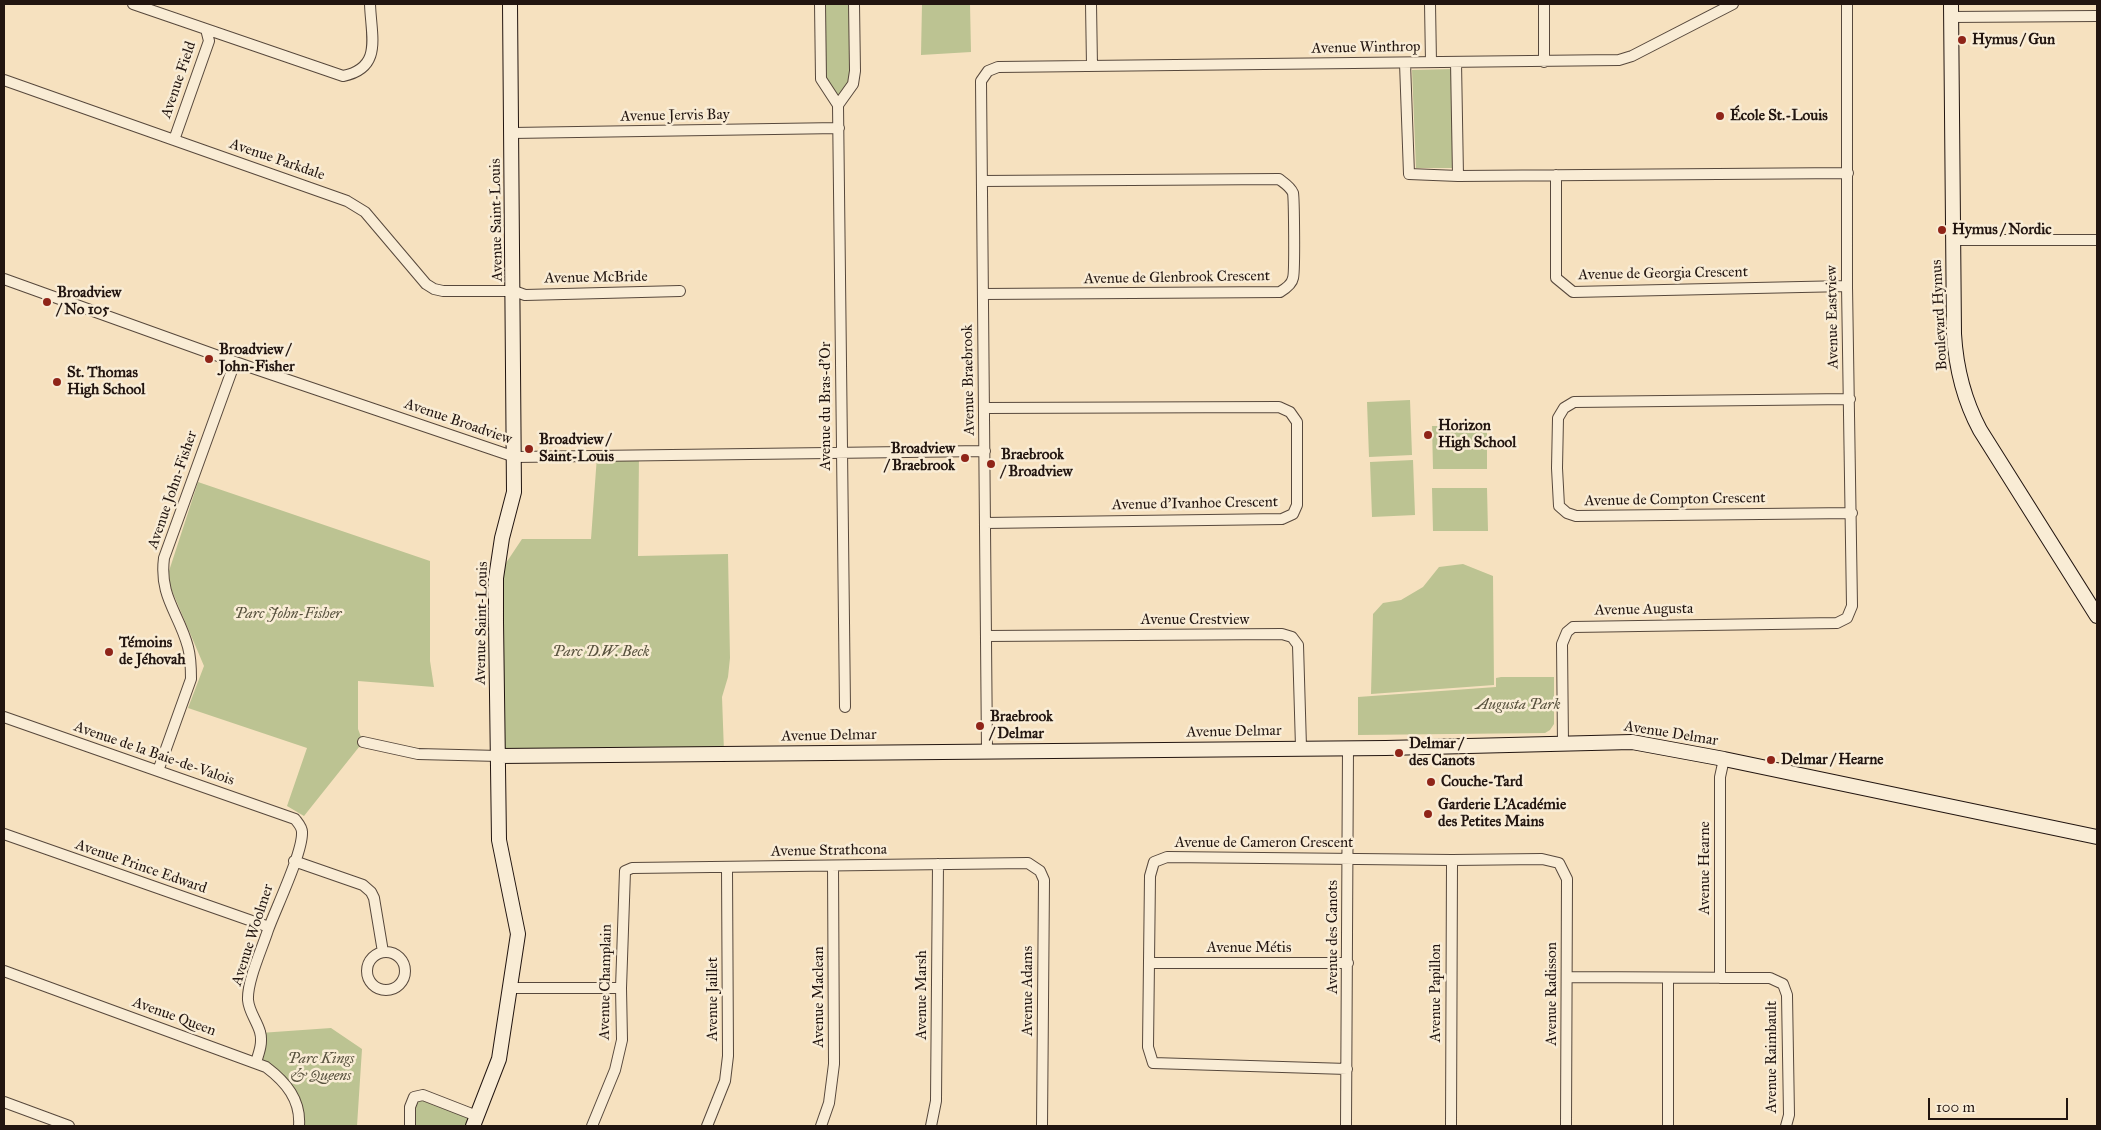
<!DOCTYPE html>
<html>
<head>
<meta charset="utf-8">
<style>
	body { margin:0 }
	#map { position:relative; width:2101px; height:1130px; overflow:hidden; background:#f6e1bf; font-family:"IM FELL Great Primer",serif }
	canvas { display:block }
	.frame { position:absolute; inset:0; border:5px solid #221510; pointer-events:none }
	.scale { position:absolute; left:1928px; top:1098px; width:140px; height:22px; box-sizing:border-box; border:2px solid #221510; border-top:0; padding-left:6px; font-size:15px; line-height:18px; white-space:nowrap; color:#221510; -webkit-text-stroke:4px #f9ecd5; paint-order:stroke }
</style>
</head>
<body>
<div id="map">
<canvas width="2101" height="1130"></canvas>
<div class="frame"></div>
<div class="scale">100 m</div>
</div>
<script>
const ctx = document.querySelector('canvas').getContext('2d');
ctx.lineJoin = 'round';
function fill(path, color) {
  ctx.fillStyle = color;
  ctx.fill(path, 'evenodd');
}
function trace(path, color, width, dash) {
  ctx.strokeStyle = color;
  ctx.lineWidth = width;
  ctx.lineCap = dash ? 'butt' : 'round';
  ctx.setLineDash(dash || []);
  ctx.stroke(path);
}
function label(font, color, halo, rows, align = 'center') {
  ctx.font = font + ' "IM FELL Great Primer",serif';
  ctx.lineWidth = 5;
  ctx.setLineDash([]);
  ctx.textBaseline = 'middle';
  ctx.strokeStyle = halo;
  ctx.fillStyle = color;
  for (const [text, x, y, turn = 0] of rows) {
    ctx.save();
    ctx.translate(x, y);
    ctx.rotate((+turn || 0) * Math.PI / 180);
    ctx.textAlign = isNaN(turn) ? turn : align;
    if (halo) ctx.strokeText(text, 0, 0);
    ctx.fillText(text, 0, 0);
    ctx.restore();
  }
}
fill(new Path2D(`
	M820,4h34l1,67 -17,34 -12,-17z
	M922,4h48l1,48 -50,3z
	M1453,69l1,99h-38l-4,-98z
	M1410,400l2,55 -43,2 -2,-55z
	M1432,426h55v43h-54z
	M639,455l-1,101 90,-2 2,104 -2,19 -6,20 2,55 -225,4 -3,-178 26,-39h69l6,-83z
	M1413,460l2,55 -43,2 -2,-55z
	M198,482l232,79v100l4,26 -76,-6v48l5,13 -59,74 -17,-10 20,-58 -119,-40 16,-42 -34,-80 -1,-15z
	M1432,488h55l1,43h-55z
	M1463,564l30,12 1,109 -123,9 2,-80 10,-11 18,-3 22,-13 16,-20z
	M1501,677h53v47l-4,6 -5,3 -187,2v-38l138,-10v-9z
	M331,1028l31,21 -5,77h-58l-6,-33 -37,-31 4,-29z
	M414,1097l63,19 -5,10h-62z`), '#bcc392');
const street = new Path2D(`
	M133,4l210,72c40,-8 28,-40 27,-72
	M820,4l1,75 17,26 15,-21 2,-13 -1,-67
	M1091,4l1,62
	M1430,4l1,58
	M1951,17l146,-1
	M1456,62l2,114
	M1544,62v-58
	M1405,63l4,111 49,2 390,-3
	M4,80l343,121 18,11 61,72 8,5 9,2h71l11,4 155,-4
	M838,105l7,602
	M512,133l327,-5
	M174,140l35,-99 -3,-12
	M1556,175v103l17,14 274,-6
	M982,181l297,-2c5,4 11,7 14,14 1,5 2,79 0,85 -1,6 -8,11 -13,14l-297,2
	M1953,240h144
	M4,279l231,83 280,95 470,-6
	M1850,399l-276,3 -10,6 -6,10 -1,50 2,38 8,7 9,3 276,-3
	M984,408l295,-1 11,5 7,10v83l-4,9 -11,5 -297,4
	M986,636l296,-2 10,3 6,8 3,102
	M4,717l291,102c3,4 7,8 7,13 1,20 -26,76 -34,98 -6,19 -21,51 -20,70 1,12 9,21 12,32 3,10 -1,21 -4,30
	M363,742l55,12 81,2
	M1563,744l-1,-100 5,-12 6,-5 264,-4 10,-5 5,-12 -5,-320v-282
	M987,750l-6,-669 7,-10 10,-4 621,-7 13,-4 101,-52
	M158,771l33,-92c0,-11 0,-21 -3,-32 -9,-34 -29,-50 -24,-89l71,-196
	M4,834l265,93
	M294,861l69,24 8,7 3,6 9,54
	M367 971a19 19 0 1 1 38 0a19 19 0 1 1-38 0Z
	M1150,963h198
	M4,971l262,96c20,15 35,33 33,59
	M1567,977l203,1 13,6 4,11 2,120 -3,11
	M1720,978v-201l4,-18
	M510,988h111
	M1347,1069l-194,-6 -5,-16 2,-171 4,-14 13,-5 285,3 90,-1 17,4 8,16 -1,247
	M4,1102l65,24
	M410,1126v-19l4,-10 9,-2 54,21
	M592,1126l23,-56 7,-30 -1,-52 4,-117 7,-3 396,-5 12,8 4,9 -2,246
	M707,1126l18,-45 3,-25 -1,-188
	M821,1126l8,-23 5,-39 -1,-198
	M931,1126l5,-25 2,-237
	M1346,1126l2,-378
	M1451,1126l1,-266
	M1668,1126v-147`);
const secondary = new Path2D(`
	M1951,4l3,330c2,34 10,66 26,96l117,186
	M499,756l887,-8 246,-6 92,17 373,78
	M473,1126l26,-67 19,-125 -19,-94 -3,-218v-44l6,-40 12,-46 -4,-488`);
trace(street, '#57483c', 12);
trace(secondary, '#221510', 16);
trace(street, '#f9ecd5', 10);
trace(secondary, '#f9ecd5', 14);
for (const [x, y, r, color] of [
	[1962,40,5,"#8f2418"],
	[1720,116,5,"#8f2418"],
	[1942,230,5,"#8f2418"],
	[47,302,5,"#8f2418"],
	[209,359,5,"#8f2418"],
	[57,382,5,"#8f2418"],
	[1428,435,5,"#8f2418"],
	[529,449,5,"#8f2418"],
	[965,458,5,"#8f2418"],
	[991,464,5,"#8f2418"],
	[109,652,5,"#8f2418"],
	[980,726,5,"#8f2418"],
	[1399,753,5,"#8f2418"],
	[1771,760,5,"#8f2418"],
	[1431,782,5,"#8f2418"],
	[1428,814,5,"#8f2418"]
]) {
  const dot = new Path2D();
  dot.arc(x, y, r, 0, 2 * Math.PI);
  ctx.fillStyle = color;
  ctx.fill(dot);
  trace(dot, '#f9ecd5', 2);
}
label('bold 15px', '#221510', '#f9ecd5', [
	["Hymus / Gun",1972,40],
	["École St.-Louis",1730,116],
	["Hymus / Nordic",1952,230],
	["Broadview",57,293],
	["/ No 105",57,310],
	["Broadview /",219,350],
	["John-Fisher",219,367],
	["St. Thomas",67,373],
	["High School",67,390],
	["Horizon",1438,426],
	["High School",1438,443],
	["Broadview /",539,440],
	["Saint-Louis",539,457],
	["Broadview",955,449,"right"],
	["/ Braebrook",955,466,"right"],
	["Braebrook",1001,455],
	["/ Broadview",1001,472],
	["Témoins",119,643],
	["de Jéhovah",119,660],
	["Braebrook",990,717],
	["/ Delmar",990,734],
	["Delmar /",1409,744],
	["des Canots",1409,761],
	["Delmar / Hearne",1781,760],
	["Couche-Tard",1441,782],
	["Garderie L'Académie",1438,805],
	["des Petites Mains",1438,822]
], 'left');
label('15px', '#221510', '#f9ecd5', [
	["Avenue Winthrop",1366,48,-1],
	["Avenue Field",179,80,-71],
	["Avenue Jervis Bay",675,116,-1],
	["Avenue Parkdale",277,160,19],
	["Avenue Saint-Louis",497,220,-91],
	["Avenue de Georgia Crescent",1663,274,-1],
	["Avenue McBride",596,278,-1],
	["Avenue de Glenbrook Crescent",1177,278,-1],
	["Boulevard Hymus",1940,315,-93],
	["Avenue Eastview",1833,317,-91],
	["Avenue Braebrook",969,380,-91],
	["Avenue du Bras-d'Or",826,406,-90],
	["Avenue Broadview",458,422,19],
	["Avenue John-Fisher",173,490,-71],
	["Avenue de Compton Crescent",1675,500,-1],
	["Avenue d'Ivanhoe Crescent",1195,504,-1],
	["Avenue Augusta",1644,610,-1],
	["Avenue Crestview",1195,620],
	["Avenue Saint-Louis",482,623,-89],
	["Avenue Delmar",1234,732,-1],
	["Avenue Delmar",1671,734,9],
	["Avenue Delmar",829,736,-1],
	["Avenue de la Baie-de-Valois",154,754,19],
	["Avenue de Cameron Crescent",1264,843],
	["Avenue Strathcona",829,851,-1],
	["Avenue Prince Edward",141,867,19],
	["Avenue Hearne",1705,868,-90],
	["Avenue Woolmer",253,935,-72],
	["Avenue des Canots",1333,937,-90],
	["Avenue Métis",1249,948],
	["Avenue Champlain",606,982,-89],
	["Avenue Adams",1028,991,-90],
	["Avenue Papillon",1436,993,-90],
	["Avenue Radisson",1552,994,-90],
	["Avenue Marsh",922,995,-90],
	["Avenue Maclean",819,997,-90],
	["Avenue Jaillet",713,999,-90],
	["Avenue Queen",174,1017,20],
	["Avenue Raimbault",1772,1057,-90]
]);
label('italic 15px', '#58523e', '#f9ecd5', [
	["Parc John-Fisher",288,614],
	["Parc D.W. Beck",601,652],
	["Augusta Park",1518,705],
	["Parc Kings",321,1059],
	["& Queens",321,1076]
]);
</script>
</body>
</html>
